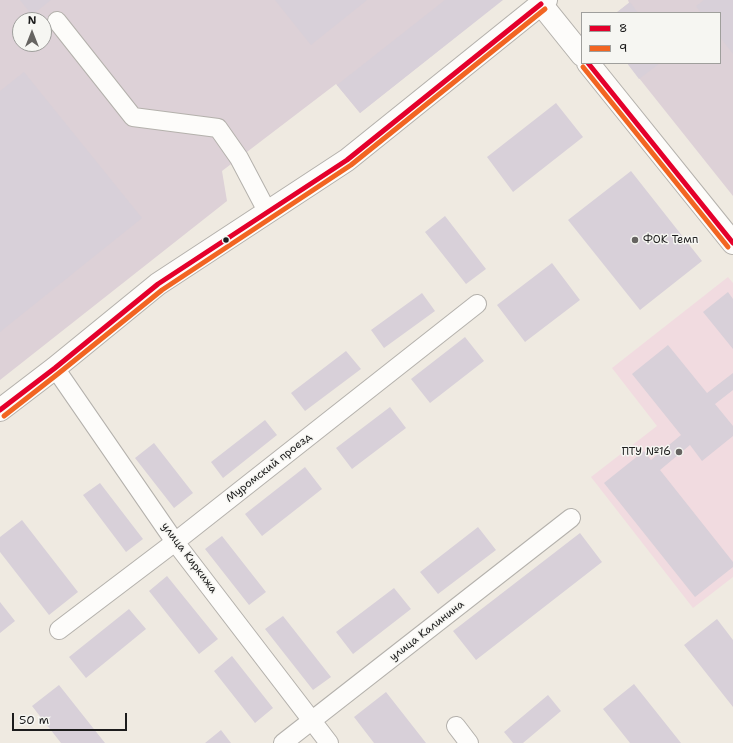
<!DOCTYPE html>
<html>
<head>
<meta charset="utf-8">
<style>
	body { margin:0 }
	#map { position:relative; width:733px; height:743px; overflow:hidden; background:#efeae1; font-family:"Shantell Sans",sans-serif }
	canvas { display:block }
	.legend { position:absolute; left:581px; top:12px; width:140px; height:52px; box-sizing:border-box; background:#f6f6f2; border:1px solid #9f9f9c; margin:0; padding:5px 7px; list-style:none; font-size:12px; color:#1c1c1c }
	.legend li { display:flex; align-items:center; gap:8px; height:20px }
	.legend b { width:20px; border:1px solid #9f9f9c }
	.north { position:absolute; left:12px; top:12px; width:40px; height:40px; box-sizing:border-box; background:#f6f6f2; border:1px solid #9f9f9c; border-radius:50%; rotate:0deg; font-size:11px; font-weight:700; line-height:16px; text-align:center; color:#1c1c1c }
	.north::after { content:''; display:block; margin:auto; width:14px; height:18px; background:#666461; clip-path:polygon(50% 0,100% 100%,50% 72%,0 100%) }
	.scale { position:absolute; left:12px; top:713px; width:115px; height:18px; box-sizing:border-box; border:2px solid #1c1c1c; border-top:0; padding-left:5px; font-size:12px; line-height:14px; white-space:nowrap; color:#1c1c1c; -webkit-text-stroke:3px #f6f6f2; paint-order:stroke }
</style>
</head>
<body>
<div id="map">
<canvas width="733" height="743"></canvas>
<ul class="legend">
<li><b style="height:5px;background:#e4002b"></b>8</li>
<li><b style="height:5px;background:#f26522"></b>9</li>
</ul>
<div class="north">N</div>
<div class="scale">50 m</div>
</div>
<script>
const ctx = document.querySelector('canvas').getContext('2d');
ctx.lineJoin = 'round';
function fill(path, color) {
  ctx.fillStyle = color;
  ctx.fill(path, 'evenodd');
}
function trace(path, color, width, dash) {
  ctx.strokeStyle = color;
  ctx.lineWidth = width;
  ctx.lineCap = dash ? 'butt' : 'round';
  ctx.setLineDash(dash || []);
  ctx.stroke(path);
}
function label(font, color, halo, rows, align = 'center') {
  ctx.font = font + ' "Shantell Sans",sans-serif';
  ctx.lineWidth = 3;
  ctx.setLineDash([]);
  ctx.textBaseline = 'middle';
  ctx.strokeStyle = halo;
  ctx.fillStyle = color;
  for (const [text, x, y, turn = 0] of rows) {
    ctx.save();
    ctx.translate(x, y);
    ctx.rotate((+turn || 0) * Math.PI / 180);
    ctx.textAlign = isNaN(turn) ? turn : align;
    if (halo) ctx.strokeText(text, 0, 0);
    ctx.fillText(text, 0, 0);
    ctx.restore();
  }
}
fill(new Path2D(`
	M728,277l5,6v294l-40,31 -102,-131 66,-51 -45,-58z`), '#f1dbe0');
fill(new Path2D(`
	M0,0h502l-142,113 -24,-29 -114,87 5,30 -227,179zM20,20h24v24h-24z
	M628,0h105v196l-106,-133h93v-50h-104l13,-10z`), '#ddd1d7');
fill(new Path2D(`
	M20,0h31l-19,15z
	M275,0h92l-56,45z
	M445,0h58l-143,113 -23,-28z
	M704,0h29v54l-13,-17v-24h-19l-5,-7z
	M630,2l8,11h-22z
	M627,63h33l-21,16z
	M24,72l118,146 -142,114v-241z
	M556,103l27,34 -70,55 -26,-35z
	M631,171l71,90 -62,49 -72,-90z
	M445,216l41,53 -20,15 -41,-52z
	M552,263l28,37 -55,42 -28,-37z
	M728,292l5,7v50l-30,-37z
	M422,293l13,18 -51,37 -13,-18z
	M465,337l19,24 -54,42 -19,-24z
	M668,345l39,48 26,-20v17l-18,14 18,22v10l-31,25 -12,-16 -30,25 73,92v5l-38,30 -91,-114 40,-32 7,9 30,-25 -49,-61z
	M346,351l15,18 -56,42 -14,-18z
	M390,407l16,21 -54,41 -16,-21z
	M265,420l12,15 -54,43 -12,-16z
	M154,443l39,50 -19,15 -39,-50z
	M305,467l17,22 -60,47 -17,-22z
	M100,483l43,56 -17,13 -43,-57z
	M22,520l56,72 -29,23 -49,-63v-15z
	M478,527l18,23 -58,44 -18,-22z
	M580,533l22,29 -126,98 -23,-29z
	M222,536l44,56 -17,13 -44,-56z
	M167,576l51,63 -19,15 -50,-63z
	M394,588l17,21 -58,45 -17,-22z
	M0,602l15,19 -15,12z
	M129,609l17,20 -60,49 -17,-21z
	M283,616l48,61 -18,13 -48,-61z
	M717,619l16,21v67l-49,-62z
	M232,656l41,52 -18,15 -41,-52z
	M634,684l47,59h-51l-27,-34z
	M59,685l46,58h-44l-29,-37z
	M386,692l40,51h-52l-20,-26z
	M548,695l13,16 -38,32h-10l-9,-11z
	M221,730l10,13h-26z`), '#d8d0d9');
const minor = new Path2D(`
	M57,21l76,96 85,11 21,30 29,55
	M55,368l120,174 154,201
	M59,630l116,-88 302,-238
	M456,726l13,17
	M283,743l288,-225`);
const major = new Path2D(`
	M541,4l41,51
	M588,63l145,180
	M0,410l55,-42 103,-84 189,-124 199,-160`);
trace(minor, '#b4b1ac', 20);
trace(major, '#b4b1ac', 24);
trace(minor, '#fdfcfa', 18);
trace(major, '#fdfcfa', 22);
trace(new Path2D(`
	M588,63l145,180
	M0,410l55,-42 103,-84 189,-124 194,-156`), '#e4002b', 5);
trace(new Path2D(`
	M583,67l145,180
	M4,416l55,-43 103,-83 189,-125 194,-156`), '#f26522', 5);
for (const [x, y, r, color] of [
	[226,240,3.5,"#1c1c1c"],
	[635,240,4,"#666461"],
	[679,452,4,"#666461"]
]) {
  const dot = new Path2D();
  dot.arc(x, y, r, 0, 2 * Math.PI);
  ctx.fillStyle = color;
  ctx.fill(dot);
  trace(dot, '#f6f6f2', 1.5);
}
label('11px', '#1c1c1c', '#f6f6f2', [
	["ФОК Темп",643,240],
	["ПТУ №16",671,452,"right"]
], 'left');
label('11px', '#1c1c1c', '#f6f6f2', [
	["Муромский проезд",269,468,-38],
	["улица Киркижа",189,558,53],
	["улица Калинина",427,631,-38]
]);
</script>
</body>
</html>
